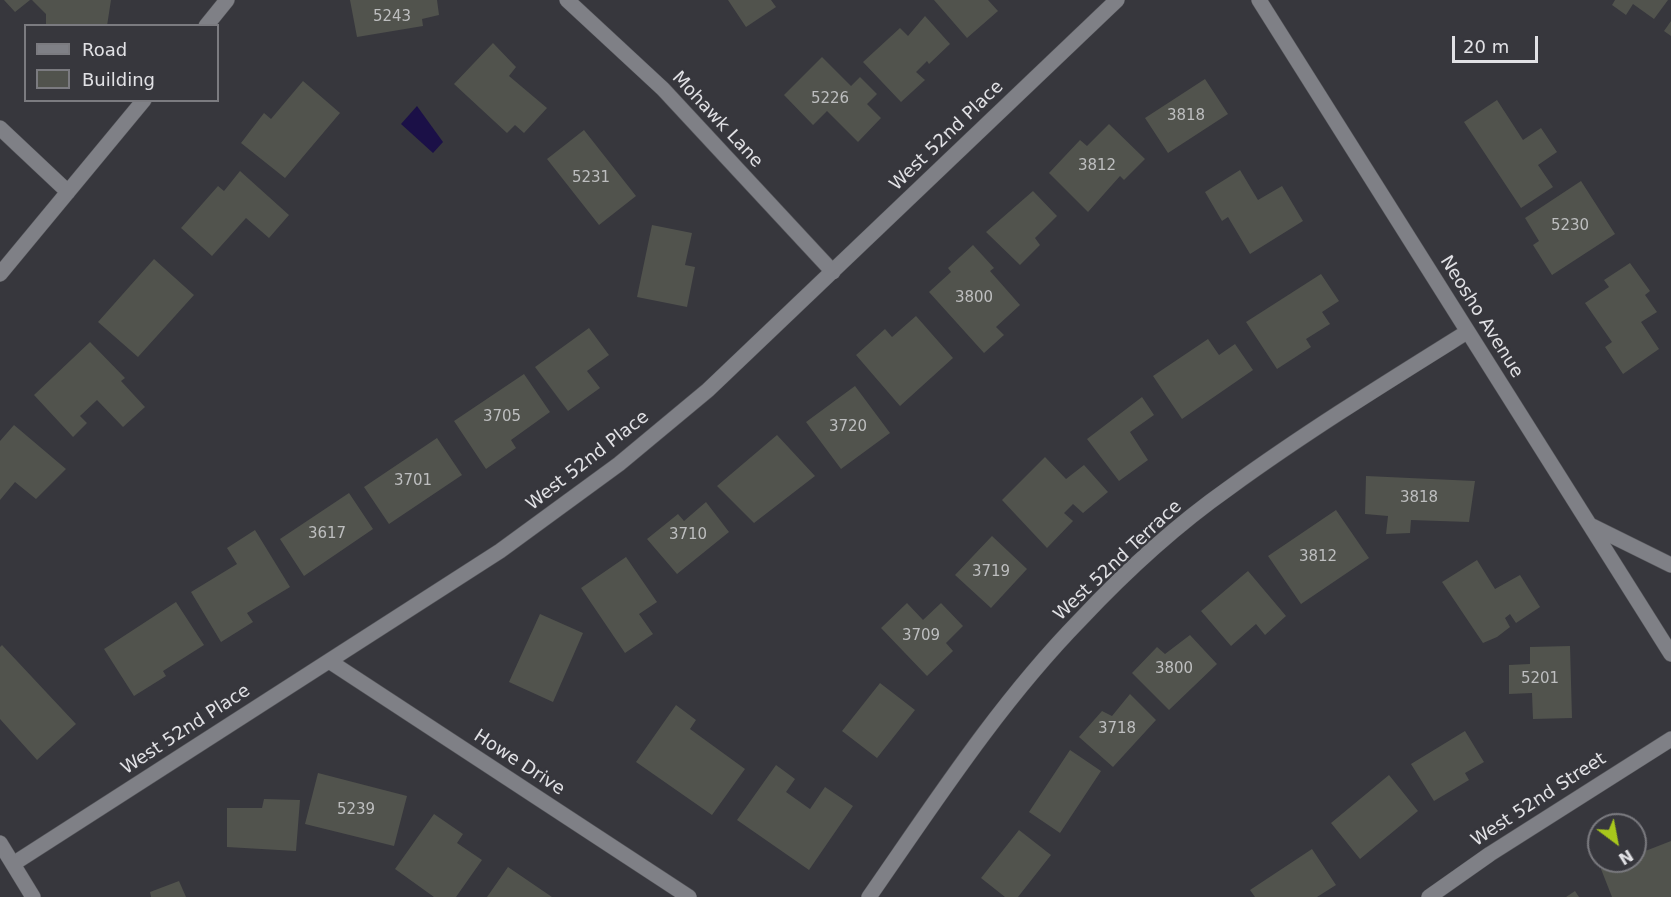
<!DOCTYPE html>
<html>
<head>
<meta charset="utf-8">
<style>
	body { margin:0 }
	#map { position:relative; width:1671px; height:897px; overflow:hidden; background:#37373d; font-family:"DejaVu Sans",sans-serif }
	canvas { display:block }
	.legend { position:absolute; left:24px; top:24px; width:195px; height:78px; box-sizing:border-box; background:#37373d; border:2px solid #7b7b80; margin:0; padding:8px 10px; list-style:none; font-size:18px; color:#e1e1e5 }
	.legend li { display:flex; align-items:center; gap:12px; height:30px }
	.legend b { width:30px; border:2px solid #7b7b80 }
	.north { position:absolute; left:1587px; top:813px; width:60px; height:60px; box-sizing:border-box; background:#37373d; border:2px solid #7b7b80; border-radius:50%; rotate:148deg; font-size:16px; font-weight:700; line-height:24px; text-align:center; color:#e1e1e5 }
	.north::after { content:''; display:block; margin:auto; width:21px; height:27px; background:#a8c71c; clip-path:polygon(50% 0,100% 100%,50% 72%,0 100%) }
	.scale { position:absolute; left:1452px; top:36px; width:86px; height:27px; box-sizing:border-box; border:3px solid #e1e1e5; border-top:0; padding-left:8px; font-size:18px; line-height:21px; white-space:nowrap; color:#e1e1e5; -webkit-text-stroke:4px #37373d; paint-order:stroke }
</style>
</head>
<body>
<div id="map">
<canvas width="1671" height="897"></canvas>
<ul class="legend">
<li><b style="height:8px;background:#7f8086"></b>Road</li>
<li><b style="height:16px;background:#51534d"></b>Building</li>
</ul>
<div class="north">N</div>
<div class="scale">20 m</div>
</div>
<script>
const ctx = document.querySelector('canvas').getContext('2d');
ctx.lineJoin = 'round';
function fill(path, color) {
  ctx.fillStyle = color;
  ctx.fill(path, 'evenodd');
}
function trace(path, color, width, dash) {
  ctx.strokeStyle = color;
  ctx.lineWidth = width;
  ctx.lineCap = dash ? 'butt' : 'round';
  ctx.setLineDash(dash || []);
  ctx.stroke(path);
}
function label(font, color, halo, rows, align = 'center') {
  ctx.font = font + ' "DejaVu Sans",sans-serif';
  ctx.lineWidth = 4.5;
  ctx.setLineDash([]);
  ctx.textBaseline = 'middle';
  ctx.strokeStyle = halo;
  ctx.fillStyle = color;
  for (const [text, x, y, turn = 0] of rows) {
    ctx.save();
    ctx.translate(x, y);
    ctx.rotate((+turn || 0) * Math.PI / 180);
    ctx.textAlign = isNaN(turn) ? turn : align;
    if (halo) ctx.strokeText(text, 0, 0);
    ctx.fillText(text, 0, 0);
    ctx.restore();
  }
}
fill(new Path2D(`
	M417,106l26,36 -10,11 -32,-29z`), '#1b1047');
fill(new Path2D(`
	M4,0h26l-15,12z
	M32,0h79l-4,26h-61v-12z
	M350,0h87l2,15 -17,4 1,7 -66,11z
	M728,0h43l5,7 -30,20z
	M934,0h54l10,11 -31,27z
	M1615,0h53l-14,19 -21,-15 -7,11 -14,-10z
	M925,16l25,28 -21,20 -2,-3 -11,11 9,8 -24,22 -38,-40 37,-34 8,8z
	M1671,21v15l-7,-5z
	M493,43l23,24 -7,9 38,32 -23,25 -9,-8 -8,8 -53,-49z
	M822,57l29,29 9,-9 17,17 -10,10 14,14 -23,24 -31,-31 -14,14 -29,-30z
	M1205,79l23,35 -60,39 -23,-35z
	M303,81l37,32 -55,65 -44,-35 23,-30 7,6z
	M1497,100l26,40 18,-12 16,24 -19,13 15,22 -32,21 -57,-86z
	M1109,124l36,35 -21,21 -4,-4 -32,36 -39,-39 31,-33 7,6z
	M584,130l52,66 -37,29 -52,-66z
	M1240,170l18,30 24,-14 21,35 -53,33 -22,-37 -6,4 -17,-29z
	M240,171l49,44 -20,23 -23,-20 -34,38 -31,-28 37,-42 6,5z
	M1581,181l34,53 -63,41 -19,-30 6,-4 -14,-23z
	M1033,191l24,25 -22,22 5,7 -20,20 -34,-33z
	M652,225l40,8 -7,32 10,2 -8,40 -50,-10z
	M973,245l21,23 -4,3 30,34 -24,22 8,8 -20,18 -55,-61 22,-20 -3,-4z
	M154,259l40,36 -56,62 -40,-35z
	M1630,263l20,28 -5,4 12,17 -16,10 18,27 -36,25 -18,-27 7,-5 -27,-39 24,-16 -5,-7z
	M1321,274l18,27 -17,11 8,12 -24,15 5,8 -34,22 -31,-47z
	M916,316l37,42 -53,48 -44,-51 29,-26 7,8z
	M589,328l20,27 -22,16 13,17 -32,23 -33,-44z
	M1208,339l11,16 16,-11 18,26 -71,49 -29,-43z
	M90,342l35,36 -4,3 24,26 -22,20 -26,-27 -17,16 7,7 -14,14 -39,-42z
	M524,374l26,38 -39,28 5,8 -30,21 -32,-48z
	M855,386l35,47 -49,36 -35,-47z
	M1142,397l12,18 -24,17 18,28 -29,21 -32,-42z
	M14,425l52,44 -30,30 -21,-17 -15,18v-59z
	M777,435l38,41 -61,47 -37,-37z
	M437,438l25,37 -73,49 -25,-37z
	M1045,457l21,22 18,-14 24,27 -25,21 -10,-9 -9,9 9,8 -26,27 -45,-48z
	M1366,476l109,5 -6,41 -58,-2 -1,13 -24,1 2,-18 -23,-2z
	M349,493l24,36 -69,47 -24,-37z
	M706,502l23,30 -52,42 -30,-35 31,-25 6,7z
	M1336,510l33,48 -68,46 -33,-48z
	M255,530l35,57 -43,26 6,9 -32,20 -30,-50 46,-28 -10,-16z
	M992,536l35,33 -36,39 -36,-33z
	M626,557l31,45 -18,12 14,20 -28,19 -44,-65z
	M1477,560l18,29 25,-14 20,32 -24,16 -6,-9 -5,4 5,9 -13,10 -14,6 -41,-61z
	M1248,571l38,45 -21,19 -9,-11 -25,22 -30,-35z
	M176,602l28,43 -41,26 3,5 -32,20 -30,-47z
	M907,603l16,17 18,-17 22,23 -17,17 7,8 -26,25 -46,-48z
	M540,614l43,19 -30,69 -44,-20z
	M1190,635l27,29 -48,46 -37,-37 25,-26 8,7z
	M2,645l74,79 -39,36 -37,-41v-72z
	M1570,646l2,72 -39,1 -1,-26 -23,1v-29l21,-1v-17z
	M880,683l35,27 -38,48 -35,-27z
	M1130,694l26,26 -43,47 -34,-30 23,-26 10,5z
	M676,705l20,15 -6,9 55,40 -33,46 -76,-53z
	M1465,731l19,31 -19,11 4,7 -35,21 -23,-37z
	M1070,750l31,21 -41,62 -31,-21z
	M776,765l19,14 -9,13 24,17 15,-22 28,19 -44,64 -72,-50z
	M318,773l89,23 -13,50 -89,-22z
	M1389,775l29,36 -58,48 -29,-36z
	M264,799l36,1 -4,51 -69,-4v-39h35z
	M434,814l29,20 -6,9 25,17 -26,37h-22l-39,-28z
	M1019,830l32,25 -33,42h-13l-24,-19z
	M1671,841v56h-59l-11,-28 20,-8h14v-6z
	M1312,849l24,36 -19,12h-62l-5,-7z
	M508,867l44,30h-65z
	M179,881l7,16h-35l-1,-5z
	M1575,891l4,6h-13z`), '#51534d');
const minor = new Path2D(`
	M567,0l96,89 170,183
	M1259,0l412,654
	M206,26l21,-26
	M0,128l68,64
	M0,274l144,-174
	M1590,525l81,40
	M329,661l360,236
	M0,843l33,54
	M13,864l487,-313 119,-87 89,-74 409,-390
	M869,897c66,-95 130,-194 211,-277 45,-48 95,-94 149,-132 77,-56 158,-106 238,-156
	M1429,897l61,-43 181,-115`);
trace(minor, '#55555a', 16);
trace(minor, '#7f8086', 15);
label('15px', '#bdbebf', null, [
	["5243",392,17],
	["5226",830,99],
	["3818",1186,116],
	["3812",1097,166],
	["5231",591,178],
	["5230",1570,226],
	["3800",974,298],
	["3705",502,417],
	["3720",848,427],
	["3701",413,481],
	["3818",1419,498],
	["3617",327,534],
	["3710",688,535],
	["3812",1318,557],
	["3719",991,572],
	["3709",921,636],
	["3800",1174,669],
	["5201",1540,679],
	["3718",1117,729],
	["5239",356,810]
]);
label('18px', '#e1e1e5', '#37373d', [
	["Mohawk Lane",717,120,47],
	["West 52nd Place",947,136,-44],
	["Neosho Avenue",1481,317,58],
	["West 52nd Place",588,461,-38],
	["West 52nd Terrace",1118,561,-43],
	["West 52nd Place",186,730,-33],
	["Howe Drive",519,763,33],
	["West 52nd Street",1539,800,-33]
]);
</script>
</body>
</html>
